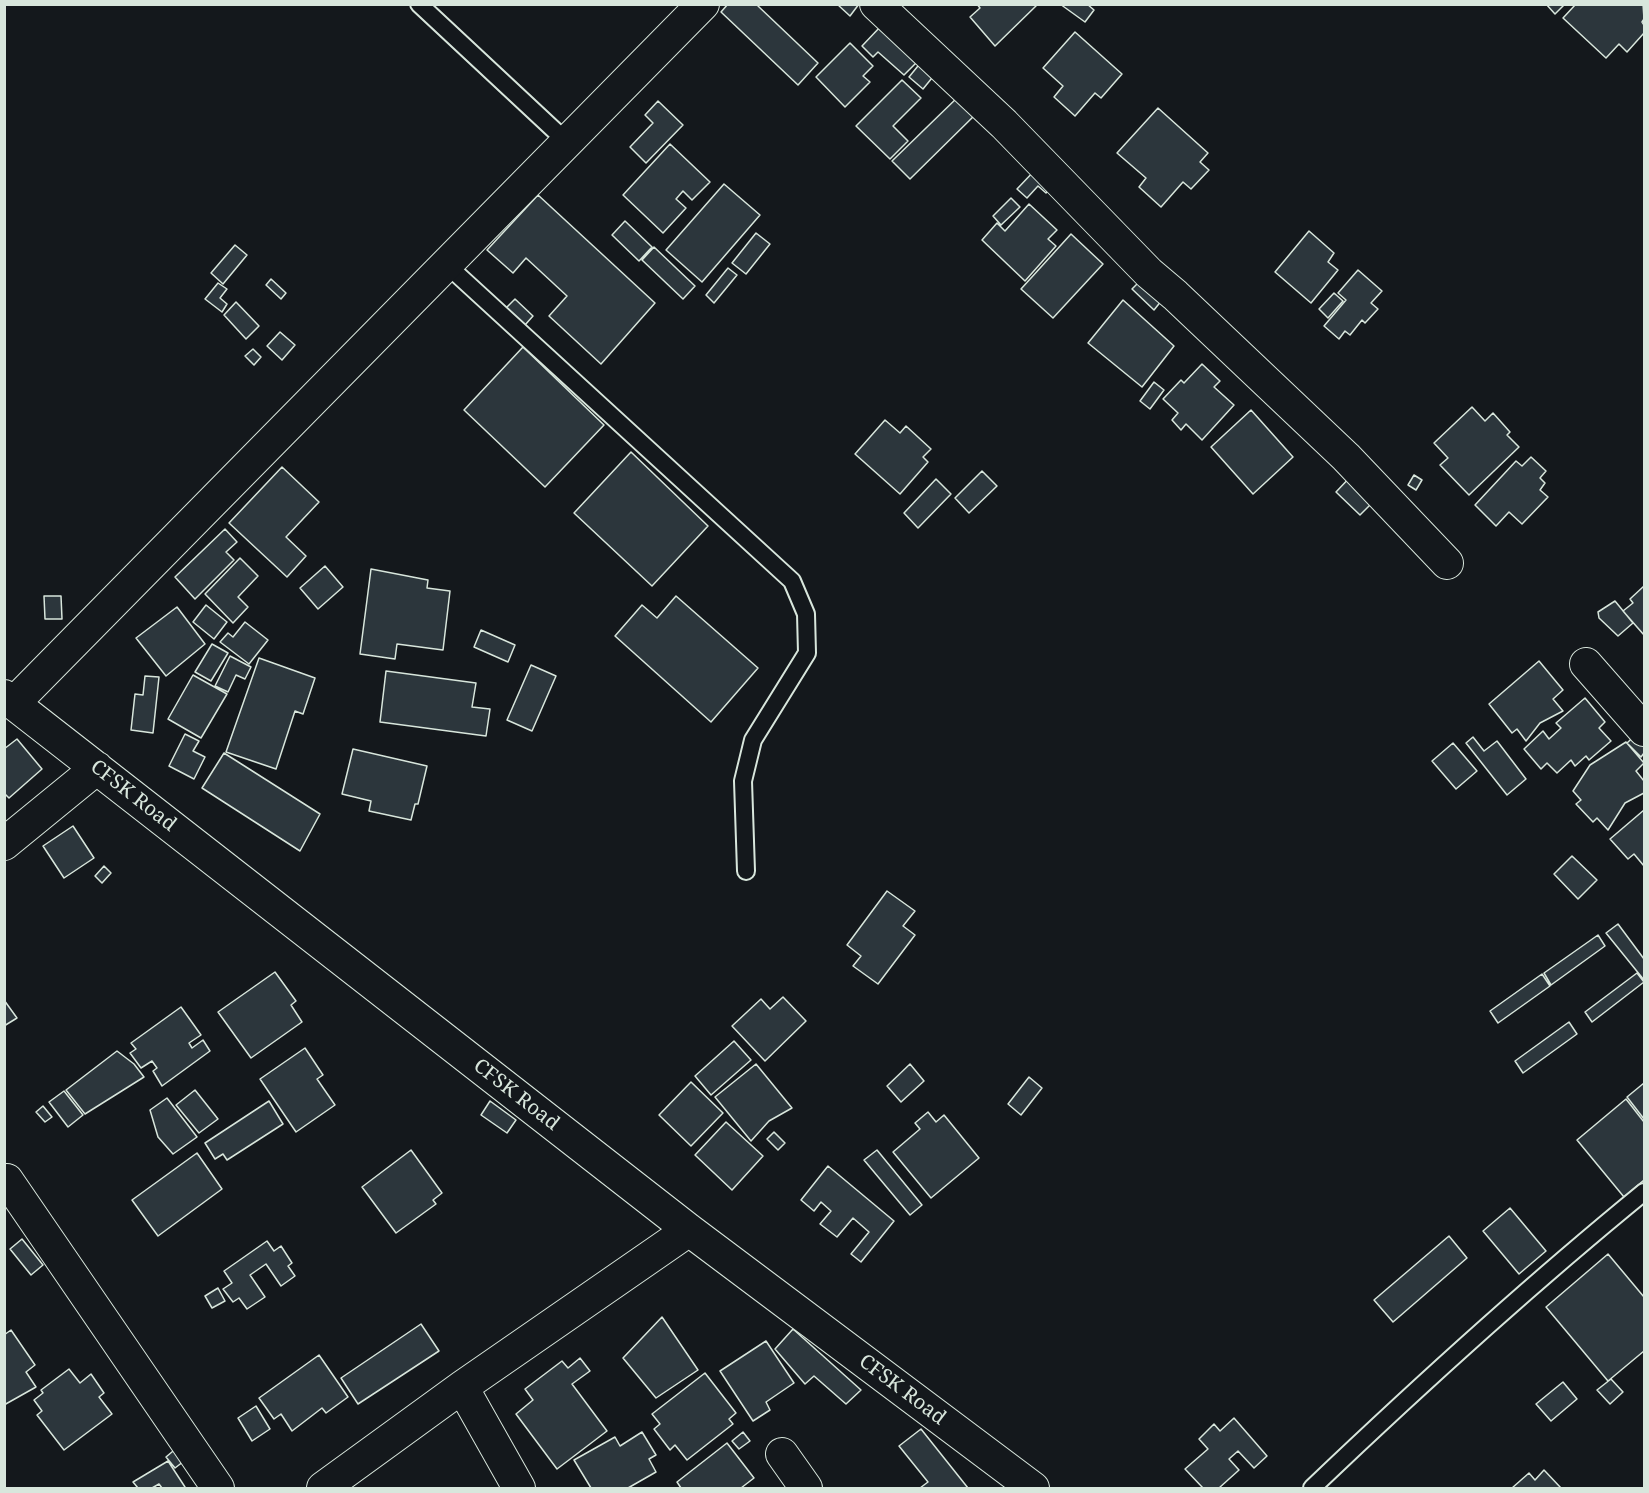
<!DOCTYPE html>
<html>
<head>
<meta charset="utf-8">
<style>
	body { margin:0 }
	#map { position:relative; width:1649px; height:1493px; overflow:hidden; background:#14181c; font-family:"Noto Serif",serif }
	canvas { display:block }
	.frame { position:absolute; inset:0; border:6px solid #d8e6dc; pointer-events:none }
</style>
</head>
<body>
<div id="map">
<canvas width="1649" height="1493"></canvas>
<div class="frame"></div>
</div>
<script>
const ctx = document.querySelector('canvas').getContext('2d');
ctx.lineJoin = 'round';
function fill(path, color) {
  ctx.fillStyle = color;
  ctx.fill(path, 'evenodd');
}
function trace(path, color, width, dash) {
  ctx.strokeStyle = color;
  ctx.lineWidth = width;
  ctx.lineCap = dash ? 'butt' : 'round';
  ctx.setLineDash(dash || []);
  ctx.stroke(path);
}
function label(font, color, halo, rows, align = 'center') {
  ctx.font = font + ' "Noto Serif",serif';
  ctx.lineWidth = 4.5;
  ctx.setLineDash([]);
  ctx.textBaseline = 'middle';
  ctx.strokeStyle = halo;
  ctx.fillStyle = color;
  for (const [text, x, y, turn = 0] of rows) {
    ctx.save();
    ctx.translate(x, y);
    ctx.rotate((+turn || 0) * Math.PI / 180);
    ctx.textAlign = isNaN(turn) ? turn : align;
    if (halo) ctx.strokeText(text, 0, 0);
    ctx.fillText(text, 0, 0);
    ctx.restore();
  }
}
const building = new Path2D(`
	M728,4h31l-1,2 60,57 -20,22 -77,-73z
	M837,4h22l-9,12z
	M977,4h61l-43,42 -25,-29 10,-9z
	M1060,4h27l7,6 -9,12z
	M1546,4h19l-10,10z
	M1576,4h67l1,15 -2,3 2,3v8l-17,19 -8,-8 -13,14 -43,-40z
	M881,26l37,35 -14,14 -26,-23 -5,5 -11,-11z
	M1075,32l47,42 -21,24 -6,-5 -20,23 -21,-19 9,-11 -20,-18z
	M850,43l23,23 -10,10 7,6 -25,25 -29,-30z
	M922,61l14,12 -13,16 -14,-12z
	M902,80l19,18 -28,28 15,15 -18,18 -34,-33z
	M960,95l17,18 -67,66 -18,-18z
	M658,101l25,24 -37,38 -16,-16 23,-24 -8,-8z
	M1158,108l50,45 -8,9 9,8 -18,19 -8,-7 -22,25 -22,-20 7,-9 -29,-25z
	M670,144l40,38 -18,18 -9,-9 -7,8 10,9 -23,25 -40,-38z
	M1036,169l17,16 -7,8 -8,-7 -11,12 -10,-9z
	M724,184l36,31 -58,67 -36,-32z
	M538,195l117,108 -54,61 -52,-48 18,-20 -41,-38 -13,15 -26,-23z
	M1011,198l9,9 -19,18 -8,-9z
	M1029,204l28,26 -9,9 8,7 -31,35 -43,-41 15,-17 8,8z
	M625,221l27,26 -13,14 -27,-26z
	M1309,231l25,22 -6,9 10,8 -27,33 -36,-31z
	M756,233l14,11 -24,30 -14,-11z
	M1071,234l32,30 -50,54 -32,-29z
	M235,245l12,10 -24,29 -12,-11z
	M654,247l41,39 -12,13 -41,-39z
	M728,268l9,7 -23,28 -8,-8z
	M1358,270l24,21 -11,12 7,6 -13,14 -3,-3 -12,15 -5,-4 -6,8 -15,-13 22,-26 -8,-7z
	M271,279l15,14 -5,6 -15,-14z
	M1141,280l21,20 -8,10 -22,-21z
	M218,283l9,6 -7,9 7,6 -5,8 -17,-13z
	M1334,293l9,8 -15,17 -9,-9z
	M515,299l18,17 -8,9 -19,-17z
	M1123,300l51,46 -32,41 -54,-44z
	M236,302l23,24 -13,13 -22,-24z
	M280,332l15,13 -13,15 -15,-14z
	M523,347l81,78 -59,62 -81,-77z
	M253,349l8,8 -7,8 -9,-9z
	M1202,364l18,17 -6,6 20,18 -32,35 -16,-16 -5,6 -9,-10 6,-7 -15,-14 18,-19 3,3z
	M1154,382l10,8 -14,19 -10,-8z
	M1472,407l13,14 8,-8 17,19 -3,3 12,12 -50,48 -29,-30 8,-7 -14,-15z
	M1251,410l42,47 -40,37 -42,-47z
	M885,420l15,13 6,-7 25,23 -8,8 5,5 -28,32 -45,-40z
	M631,452l77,74 -56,60 -78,-73z
	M1531,457l15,14 -6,7 5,5 -5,7 8,7 -26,27 -13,-12 -13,14 -21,-21 41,-44 6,5z
	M282,467l37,35 -33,35 20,19 -19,21 -58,-54z
	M982,471l15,15 -28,27 -14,-15z
	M1353,474l24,24 -17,17 -24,-23z
	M1414,475l8,5 -6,10 -8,-5z
	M936,479l15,15 -33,34 -14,-15z
	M225,529l12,13 -11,10 8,8 -39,39 -20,-22z
	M240,558l18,18 -20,21 10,10 -15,16 -28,-29z
	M325,566l18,21 -25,22 -18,-21z
	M371,569l57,11 -1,8 23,3 -7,59 -46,-6 -2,15 -35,-5z
	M1644,586v49l-21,-24 10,-8 -3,-4z
	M44,596h17l1,23h-17z
	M676,596l82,72 -47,54 -96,-86 27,-31 15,13z
	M1615,601l18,22 -15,13 -19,-18 -1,-6z
	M206,605l21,17 -13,17 -21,-17z
	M177,607l28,37 -39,32 -30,-38z
	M245,622l23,18 -19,24 -29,-22 8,-9 5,4z
	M481,630l34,15 -7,17 -34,-15z
	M212,644l16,9 -17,28 -16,-9z
	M230,656l21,11 -6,12 -9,-4 -8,17 -13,-6z
	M259,658l56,20 -12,36 -8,-3 -19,58 -50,-17z
	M1539,661l24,29 -10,9 10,12 -23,12 -14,18 -9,-12 -5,4 -23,-29z
	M531,665l25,11 -24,55 -25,-11z
	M386,671l90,12 -4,24 18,2 -4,27 -106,-14z
	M193,675l34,19 -26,44 -33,-19z
	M145,676l14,1 -6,56 -22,-3 4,-36 8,1z
	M1585,698l20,24 -6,6 12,13 -22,19 -3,-4 -11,10 -4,-6 -14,13 -10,-10 -6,6 -17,-20 19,-18 6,8 12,-11 -5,-5z
	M1642,729l2,3v21l-3,4 -14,-14z
	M185,734l14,7 -6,10 12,6 -11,22 -25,-13z
	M1473,737l11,14 13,-10 29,38 -19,16 -41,-52z
	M17,739l25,30 -33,29 -5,-5v-44z
	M1626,742l18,21 -8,8 8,10v12l-19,10 -17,27 -11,-12 -4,4 -17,-18 5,-4 -8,-9 17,-26z
	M1453,743l24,28 -21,18 -24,-28z
	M353,749l74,17 -9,38h-3l-4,16 -42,-9 2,-10 -29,-7z
	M224,753l96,61 -20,37 -98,-63z
	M1644,810v56l-10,-12 -6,5 -18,-20z
	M73,826l21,32 -30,20 -21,-32z
	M1572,856l25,24 -19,19 -24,-25z
	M104,866l7,7 -9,10 -7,-7z
	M887,891l28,20 -12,15 12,9 -37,49 -25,-18 8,-10 -14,-11z
	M1618,924l26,35v21l-38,-47z
	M1598,935l7,11 -54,39 -7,-12z
	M275,972l21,29 -5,4 11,17 -51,36 -33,-46z
	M1637,973l7,9 -52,40 -7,-10z
	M1542,974l8,12 -52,37 -8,-12z
	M783,997l23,24 -41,40 -33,-35 29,-27 9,10z
	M4,1000l13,18 -13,8z
	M181,1007l20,28 -12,8 3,5 11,-8 7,11 -48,35 -9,-15 4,-3 -5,-7 -11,7 -11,-15 6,-4 -5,-6z
	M1569,1022l8,12 -54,39 -8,-12z
	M734,1041l17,19 -40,35 -16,-19z
	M305,1048l18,27 -6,4 18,26 -39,27 -36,-53z
	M117,1051l17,13 10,13 -59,37 -19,-24z
	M756,1064l36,44 -23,13 -18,20 -36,-44z
	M910,1064l14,17 -23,21 -14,-16z
	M1029,1077l13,11 -21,27 -13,-11z
	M691,1082l32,31 -32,33 -32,-31z
	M1644,1083v36l-17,-22z
	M195,1090l23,29 -19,14 -23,-28z
	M64,1091l19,24 -15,12 -19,-25z
	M167,1098l30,39 -24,17 -15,-17 -8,-27z
	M1626,1099l18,23v58l-20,17 -47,-57z
	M269,1101l14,23 -56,36 -4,-6 -8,5 -10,-16z
	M490,1101l26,19 -9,13 -26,-18z
	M43,1106l9,11 -7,5 -9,-10z
	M928,1112l8,10 8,-7 35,43 -48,40 -38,-46 27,-23 -5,-6z
	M726,1122l37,34 -31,34 -37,-35z
	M774,1132l11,11 -7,7 -11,-11z
	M411,1150l31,43 -9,7 3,4 -40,29 -34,-46z
	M877,1150l45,55 -12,10 -46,-55z
	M197,1153l25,36 -64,47 -26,-36z
	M828,1166l66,55 -33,41 -10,-8 18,-22 -16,-14 -16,19 -17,-13 11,-13 -10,-9 -7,9 -13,-11z
	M1510,1208l36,43 -27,23 -36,-43z
	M1449,1236l18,22 -74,64 -19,-22z
	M22,1239l21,26 -12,10 -21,-26z
	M267,1241l7,10 7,-5 11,17 -4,3 7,10 -14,10 -15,-22 -16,11 15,22 -18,12 -8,-11 -6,4 -10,-13 9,-6 -8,-12z
	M1608,1254l36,43v54l-36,30 -62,-74z
	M218,1288l7,13 -13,7 -7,-12z
	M662,1317l36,53 -42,28 -33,-40z
	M421,1324l18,27 -81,53 -17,-26z
	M793,1329l68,61 -15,14 -32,-28 -9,8 -30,-35z
	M11,1330l24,35 -9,7 10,15 -32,18v-70z
	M766,1341l28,42 -28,19 4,8 -17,11 -33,-50z
	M319,1355l29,42 -22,16 -4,-5 -30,23 -11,-17 -7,5 -15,-21z
	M580,1358l10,13 -18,13 35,47 -50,38 -41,-55 17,-14 -8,-11 37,-28 6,7z
	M69,1369l11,14 11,-9 13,19 -5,4 13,17 -48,36 -27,-35 5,-4 -8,-11 9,-7 -2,-3z
	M705,1373l31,40 -7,6 4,5 -46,36 -12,-15 -5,5 -16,-21 6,-5 -8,-10z
	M1611,1379l12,13 -13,12 -13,-14z
	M1563,1382l14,17 -26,22 -15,-17z
	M256,1406l14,23 -18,12 -14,-23z
	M1234,1418l33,38 -13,12 -16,-17 -9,8 10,11 -20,18h-16l-18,-19 23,-20 -9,-10 15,-15 6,7z
	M921,1429l47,59h-48l8,-6 -29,-36z
	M642,1432l14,23 -7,4 7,13 -28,16h-37l-17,-28 41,-23 5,9z
	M743,1432l7,9 -11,8 -7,-8z
	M727,1443l27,35 -13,10h-60l-4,-6z
	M179,1446l9,12 -13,10 -9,-11z
	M168,1461l17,26 -2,1h-21l-3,-4 -7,4h-14l-5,-6z
	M1544,1470l17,18h-49l17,-15 6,7z`);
fill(building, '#2c363c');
trace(building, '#d8e6dc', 1.5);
const lane = new Path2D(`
	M419,4l148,138
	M446,264l346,317 14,33 1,39 -54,87 -10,41 3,90
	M1312,1488c107,-102 217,-202 332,-296`);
const street = new Path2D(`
	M876,4l128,120 145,149 26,22 171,162 101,106
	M1586,664l58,66
	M4,696l685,534 344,258
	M14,703l689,-699
	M4,844l93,-76
	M7,1180l211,308
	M462,1387l57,101
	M782,1454l24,34
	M323,1488l139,-101 227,-157`);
trace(lane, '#d8e6dc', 20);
trace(street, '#d8e6dc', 34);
trace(lane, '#14181c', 16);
trace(street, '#14181c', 32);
label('20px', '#d8e6dc', '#14181c', [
	["CFSK Road",133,796,38],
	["CFSK Road",516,1095,38],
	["CFSK Road",902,1390,37]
]);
</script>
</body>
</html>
